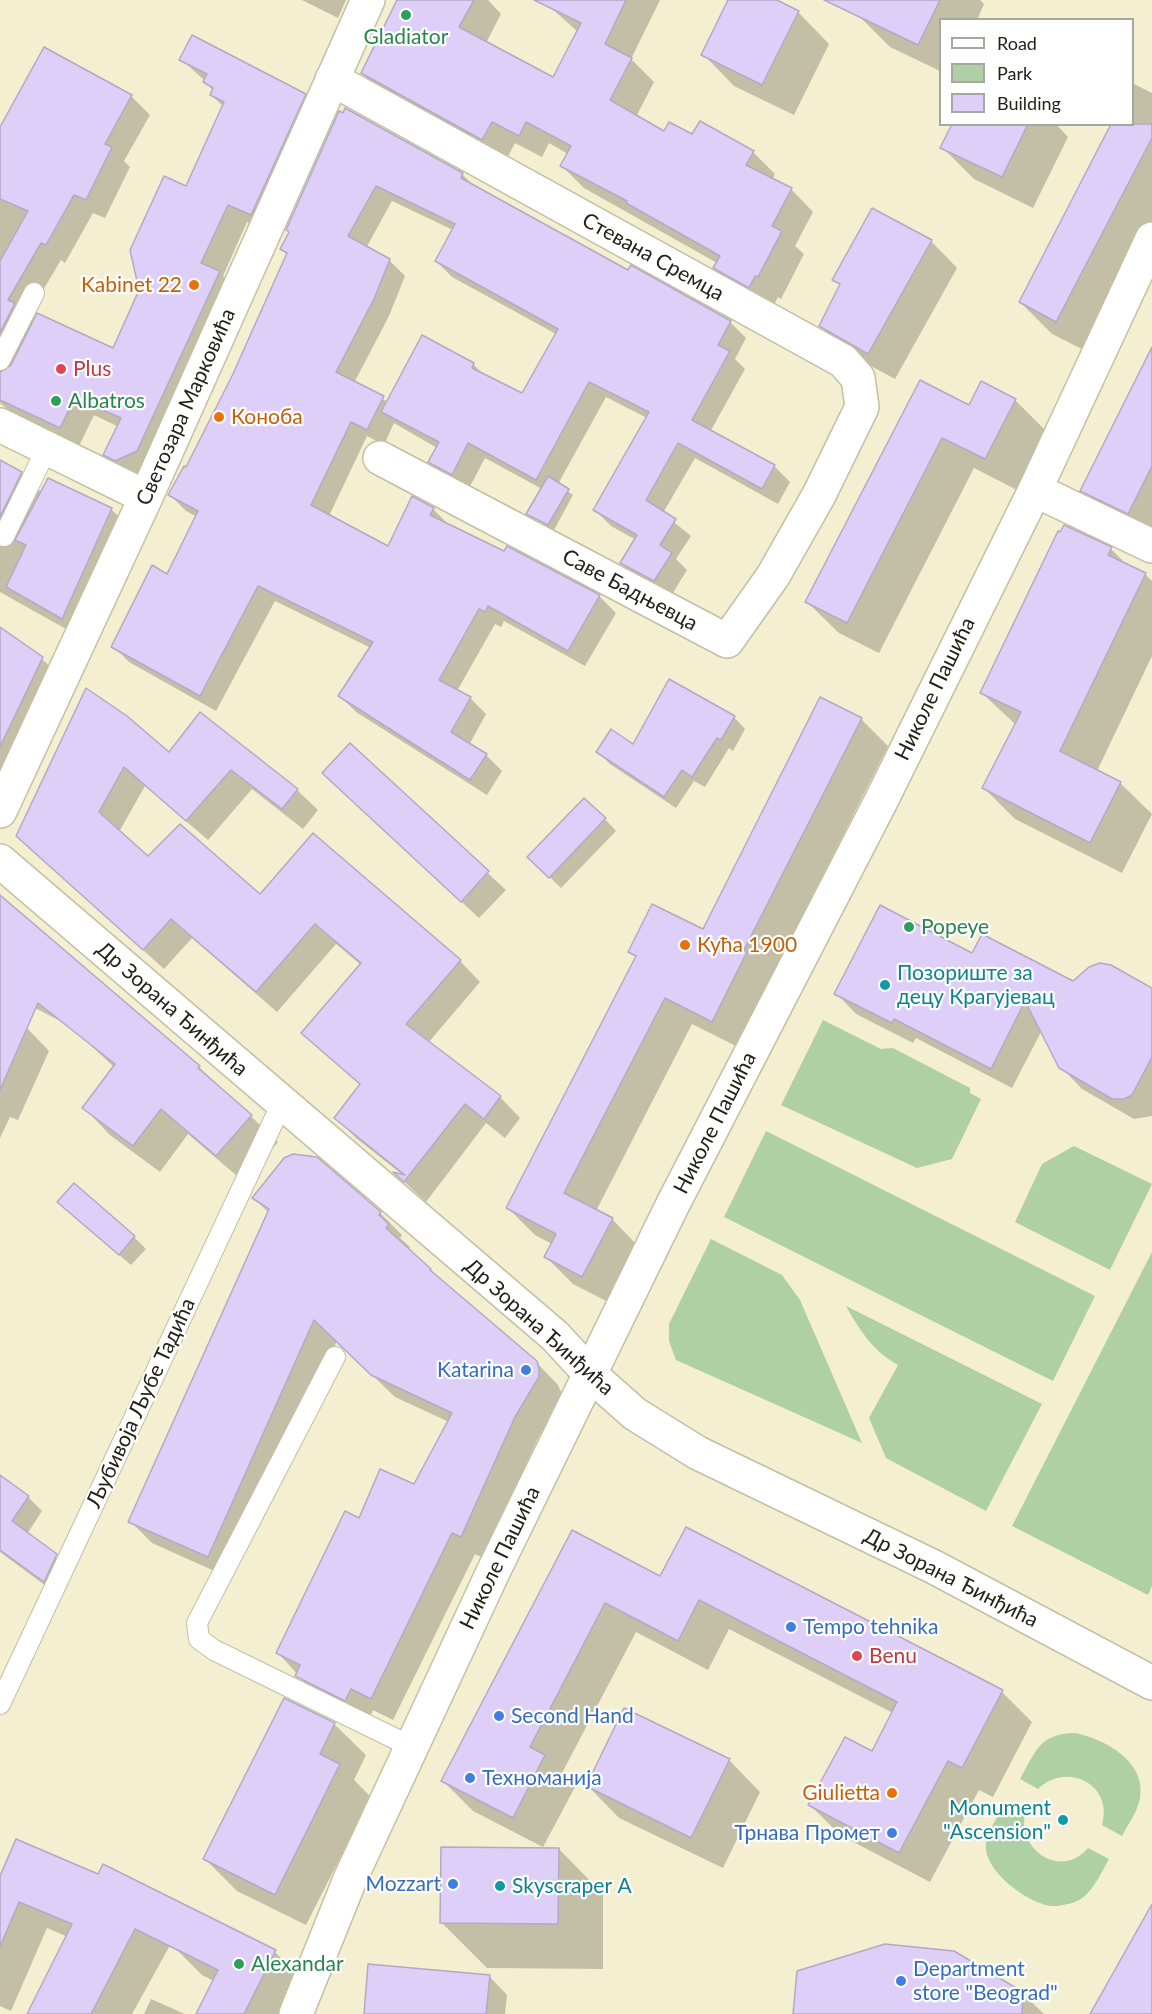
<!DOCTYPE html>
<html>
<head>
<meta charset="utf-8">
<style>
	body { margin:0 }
	#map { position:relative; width:1152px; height:2014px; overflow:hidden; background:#f4efd1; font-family:Lato,sans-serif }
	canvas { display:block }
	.legend { position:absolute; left:939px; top:18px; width:195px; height:108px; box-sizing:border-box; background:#fff; border:2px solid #a7a7a2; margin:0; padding:8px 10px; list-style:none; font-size:18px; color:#242217 }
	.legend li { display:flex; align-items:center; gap:12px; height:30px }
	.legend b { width:30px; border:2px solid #a7a7a2 }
</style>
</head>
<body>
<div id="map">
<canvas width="1152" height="2014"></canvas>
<ul class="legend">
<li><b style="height:8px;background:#fff"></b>Road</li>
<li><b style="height:16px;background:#afcfa4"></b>Park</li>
<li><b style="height:16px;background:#decff8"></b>Building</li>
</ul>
</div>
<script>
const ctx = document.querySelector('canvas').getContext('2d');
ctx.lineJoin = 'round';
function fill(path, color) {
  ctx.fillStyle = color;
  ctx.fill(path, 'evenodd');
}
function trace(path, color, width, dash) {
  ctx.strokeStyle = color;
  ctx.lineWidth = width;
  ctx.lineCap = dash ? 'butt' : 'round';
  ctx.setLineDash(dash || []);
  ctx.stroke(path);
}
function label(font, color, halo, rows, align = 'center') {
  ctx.font = font + ' Lato,sans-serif';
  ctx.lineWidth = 4.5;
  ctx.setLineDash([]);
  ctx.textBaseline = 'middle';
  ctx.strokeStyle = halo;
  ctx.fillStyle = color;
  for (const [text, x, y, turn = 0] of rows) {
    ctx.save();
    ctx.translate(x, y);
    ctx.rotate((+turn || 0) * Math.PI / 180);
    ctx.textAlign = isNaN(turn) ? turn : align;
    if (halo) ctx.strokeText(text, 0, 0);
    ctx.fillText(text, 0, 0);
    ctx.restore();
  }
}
fill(new Path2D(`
	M823,1020l58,29 12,-1 77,40v5l11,6 -29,60 -35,9 -136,-63z
	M766,1131l329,165 -42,85 -329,-164z
	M1074,1146l78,38 -42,86 -95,-48 27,-58z
	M711,1239l71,36 18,25 62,143 -186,-83 -7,-19v-17z
	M1152,1252v334l-4,9 -136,-69z
	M846,1306l196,98 -56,107 -100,-53 -17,-40 29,-53c-25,-14 -38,-34 -52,-59z
	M1075,1733c30,6 72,29 65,65 -2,13 -12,26 -18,38l-20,-11c12,-40 -35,-64 -64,-36l-18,-10c16,-28 19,-45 55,-46z
	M1007,1802l18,10c-8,40 37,67 63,36l21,11c-8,14 -16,33 -30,41 -8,4 -19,6 -27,6 -24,-2 -70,-36 -66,-63 1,-13 14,-29 21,-41z`), '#afcfa4');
fill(new Path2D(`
	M302,0h44l-8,18z
	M399,0h89l13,14 -15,29 67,36 25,-47 -29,-26 3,-6h108l-29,59 23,23 -18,35 29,16 28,3 60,16 22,22 -3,6 19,9 22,23 -18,34 9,8 -23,45 -3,-2 -6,12 -35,-19 -22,-23 2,-4 -133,-75 -22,-22 6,-12 -19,-11 -7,14 -27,-14 -10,19 -120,-66 -23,-23z
	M730,0h43l25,12 31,32 -35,71 -60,-29 -31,-32z
	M866,0h114l4,4 -7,16h-37v51l-50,-24 -32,-32z
	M45,49l86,47 19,19 -26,46 6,6 -25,51 -12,-5 -28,50 -4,-3 -34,57 6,6 80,27 111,-243 -13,-12 2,-4 -8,-10 -24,-22 124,36 19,19 -54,119 -23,-11 -24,54 15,15 -83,178 -21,10 -10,-5 -19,-19 14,-28 -25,-12 -15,31 -61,-28 -18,-15v-274z
	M1134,84l18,9v136l-64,123 -36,-18 -32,-32 112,-178z
	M340,113l122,61 14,14 153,84 101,50 16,16 -11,21 10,10 -35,63 64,34 16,16 -12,22 -83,-46 -32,55 28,23 -15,23 11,11 -16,26 -34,-17 -16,-16 15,-23 -25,-14 -16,-16 52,-92 -41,-21 -48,87 15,11 -19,35 -26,-16 14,-25 -57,-31 -17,32 -22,-12 -16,-16 7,-14 -43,-25 -10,22 -17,-9 -38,80 59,32 45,-39 16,16 56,28 3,-5 92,49 16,16 -31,53 -81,-45 -3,6 -6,-3 -38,67 13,7 16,16 -17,31 17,10 16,16 -15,24 -131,-83 -16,-16 31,-48 -96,-47 -59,110 -87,-49 -16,-16 55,-70 29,-59 -11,-6 -16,-16 17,-26 46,-92 55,-123 -6,-5zM392,201l61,29 -17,31 16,16 104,57 -33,61 -37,-18 -13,-13 -85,38 -34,-19 35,-67 16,-40 -16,-16 -23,-12z
	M953,124h103l12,13 -35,71 -59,-29 -32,-32z
	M931,241l26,27 -62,111 -48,-26 -26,-27 20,-40 -7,-7z
	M1152,350v190l-38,-18 -32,-31z
	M920,382l49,25 46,-7 32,32 -30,58 -43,-22 -95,185 -40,-20 -32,-31z
	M0,462l21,11 21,20 69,16 20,20 -49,109 -82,-46z
	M1111,549l17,17 17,8 7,7v75l-55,115 23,12 32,31 -30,59 -107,-54 -31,-31 32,-63 -34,-32z
	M0,629l42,30 18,17 -60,118z
	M87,690l82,64 31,-40 97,76 21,20 -15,19 -51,-40 -44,51 -63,-54 -26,46 29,26 312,103 20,21 -52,61 72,54 20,21 -15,20 -19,-15 -60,79 -29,-27 7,1 -48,-38 -20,-20 25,-32 -58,-53 58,-68 -25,-21 -59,68 -85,-74 -28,31 -146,-133z
	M734,717l11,12 -12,22 -4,-3 -24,39 -11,-6 -18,27 -66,-44 -12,-12 36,-6z
	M861,719l27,27 -117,232 3,2 -34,68 -48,-24 -96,187 16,8 27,28 -29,56 -37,-19 -27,-27 6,-13 -17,-9 -27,-27 129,-250 -7,-6 73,-21z
	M350,745l156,145 -27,28 -137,-127z
	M605,819l11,12 -55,57 -32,-31z
	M0,911l199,156 79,75 -34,40 -56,-48 -28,38 -50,-37 -26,-27 31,-40 -45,-42 -70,-36z
	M973,955l100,27 79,8v126l-18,3 -52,-30 -21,-22 -19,-37 -30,58 -96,-50 -3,5 -57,-29 -20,-21z
	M0,1019l27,9 22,23 -31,69 -8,-3 -10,21z
	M254,1198l126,15 22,22 -2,3 10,9 -2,3 128,112 22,23 3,7v7l-24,41 -54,118 -8,-4 -82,166 -20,-10 -5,12 -49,-24 -41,-45 82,-133 55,-35 34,-63 -54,-25 -58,-56 -107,237 -78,-35 -22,-22 139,-308z
	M71,1214l63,23 12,12 -15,16z
	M0,1477l28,20 14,14 -15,23 43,36 -12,25 -58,-43z
	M573,1532l88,46 341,114 30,30 -39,75 -14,-7 -49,92 -90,-47 -30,-30 62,-52 21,-40 -164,-84 -21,41 -72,-38 -74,141 13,14 -32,60 -70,-36 -30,-30z
	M334,1724l32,31 -12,25 17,17 -65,128 -69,-34 -32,-32z
	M729,1760l31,32 -37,76 -104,-50 -31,-32z
	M559,1849l44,45v75l-116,-1 -45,-45z
	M0,1873l184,47 -52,94h-103l39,-77 -21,-9 -36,83 -11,-5z
	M174,1947l101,5 27,27 -18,35h-86l16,-33 -12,-6z
	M490,1977l17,18 -2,19h-140z
	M1022,1993l22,21h-249z
	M151,1999l34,15h-41z`), '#0003');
const building = new Path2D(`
	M397,0h77l-15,27 94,50 28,-54 -47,-23h92l-21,44 27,14 -22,42 54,31 5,-9 23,12 8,-13 54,30 -8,14 46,23 -20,38 10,5 -24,46 -3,-1 -6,12 -36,-20 7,-12 -94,-53 1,-2 -67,-35 11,-20 -45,-24 -7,14 -27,-14 -10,18 -121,-67z
	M728,0h49l22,11 -37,74 -61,-30z
	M824,0h116l-22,45z
	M192,35l114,59 -55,121 -23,-10 -27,58 19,8 -83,180 -22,10 -12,-6 18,-37 -46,-20 -15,30 -60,-28v-28l11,-7 26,-52 76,35 26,-58 -9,-40 34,-74 22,10 38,-84 -14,-7 3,-7 -10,-6 4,-8 -28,-14z
	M44,47l88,48 -27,49 7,3 -26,53 -12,-5 -28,50 -5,-2 -33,57 7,3 -15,30v-72l28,-50 -28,-12v-72z
	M345,108l118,65 -2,5 87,48 80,44 3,-5 100,56 -13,24 12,6 -38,69 83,45 -13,24 -84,-46 -32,57 30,19 -16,26 12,8 -18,28 -34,-18 17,-28 -44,-25 56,-98 -60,-30 -53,98 -68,-37 -16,32 -24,-13 11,-20 -58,-30 41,-77 52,28 -2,5 50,25 36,-64 -123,-68 20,-37 -79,-38 -28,50 42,23 -16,40 -38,73 48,24 -17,34 -16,-8 -40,83 77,41 24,-50 22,12 -4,7 74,36 3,-5 93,49 -32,56 -80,-45 -3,6 -6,-3 -40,71 32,17 -20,35 36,22 -17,26 -132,-84 35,-54 -115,-56 -58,110 -89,-49 41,-82 15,9 31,-63 -30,-16 16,-29 2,1 46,-91 55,-123 -7,-4 9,-17 -3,-2 53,-119 4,2z
	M952,124h76l-26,53 -62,-29z
	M1111,124h41v14l-96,184 -37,-20z
	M872,208l60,32 -64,114 -49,-28 21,-42 -8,-4z
	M1152,347v119l-24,48 -48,-23z
	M920,380l49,25 12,-24 35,18 -31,60 -43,-21 -95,185 -42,-21z
	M0,460l22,12 -22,45z
	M548,476l21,13 -21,36 -22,-11z
	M48,478l64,30 -50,111 -56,-32 20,-42 -11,-5z
	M1064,525l48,22 -4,8 38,18 -86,178 61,31 -31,61 -108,-55 39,-76 -41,-19 78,-162 2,1z
	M0,627l43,30 -43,90z
	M669,679l66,37 -14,24 -4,-2 -25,39 -10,-7 -18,27 -68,-45 15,-23 22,15z
	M86,688l41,28 42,36 31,-40 98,77 -16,20 -51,-39 -45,51 -62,-54 -25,45 49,44 32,-32 80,70 53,-61 148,127 -55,64 95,72 -17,23 -19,-15 -61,78 -11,-10 12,3 -71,-57 26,-34 -59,-51 60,-70 -46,-39 -59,68 -85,-73 -28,31 -127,-114z
	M820,697l42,21 -118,232 3,2 -35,70 -47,-24 -101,195 49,25 -31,59 -38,-20 12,-23 -50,-26 130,-252 -8,-4 24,-48 51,25z
	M350,743l139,128 -28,31 -139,-129z
	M584,798l22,20 -57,60 -22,-21z
	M0,895l200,171 -2,2 54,47 -36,41 -55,-47 -28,37 -51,-38 33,-44 -77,-61 -38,87z
	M880,905l92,48 10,-19 91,47 16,-14 11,-4 11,2 41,23v69l-20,38 -8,4h-12l-53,-31 -34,-67 -34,68 -97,-50 -2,4 -58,-29z
	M293,1154l24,3 64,55 -2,3 10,9 -3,4 45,41 -1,1 107,91 2,8v8l-24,40 -54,120 -9,-4 -81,166 -20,-10 -6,12 -50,-25 5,-11 -24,-12 69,-142 14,7 21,-49 34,15 38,-71 -81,-38 -57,-55 -106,237 -80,-35 141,-313 -17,-11 32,-40z
	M74,1183l61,53 -16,19 -62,-53z
	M0,1475l29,21 -17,25 45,33 -13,28 -44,-32z
	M686,1527l317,163 -41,78 -14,-7 -49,92 -91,-48 37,-68 27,14 25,-49 -198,-102 -21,41 -73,-38 -75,144 15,8 -32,63 -72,-37 131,-251 88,46z
	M284,1698l51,25 -15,31 20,10 -65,131 -72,-36z
	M624,1708l106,51 -39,79 -105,-52z
	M16,1839l82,35 5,-10 173,86 -32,64h-48l22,-44 -83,-41 -44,85h-64l45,-90 -53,-22 -19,45v-71z
	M441,1847l118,1 -1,76 -118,-1z
	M1152,1904v110h-62z
	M885,1944l69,7 69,41 -1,22h-229l4,-43z
	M368,1964l122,11 -4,39h-122z`);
fill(building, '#decff8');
trace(building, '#b3a9c4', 1.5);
const lane = new Path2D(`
	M0,360l34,-67
	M4,536l43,-88
	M335,1357l-138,266 2,16 15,11 196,96
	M0,1704l282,-601`);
const street = new Path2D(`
	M332,79l511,282 15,17 4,29 -43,88 -46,81 -46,65 -347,-183
	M0,425l146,72
	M1035,490l117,56
	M0,811l146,-314 222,-497
	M0,861l555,475 36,39`);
const secondary = new Path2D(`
	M591,1375l44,39 63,39 236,114 218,116
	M296,2014l55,-137 143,-307 179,-366 207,-401 155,-313 117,-251`);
trace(lane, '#c4bfa3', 22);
trace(street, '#c4bfa3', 36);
trace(secondary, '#c4bfa3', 36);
trace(lane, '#fff', 20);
trace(street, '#fff', 33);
trace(secondary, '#fff', 33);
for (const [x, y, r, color] of [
	[406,15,6,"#2e9e5b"],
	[194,285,6,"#e8710a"],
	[61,369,6,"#e0444e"],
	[56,401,6,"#2e9e5b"],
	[219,417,6,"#e8710a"],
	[909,927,6,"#2e9e5b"],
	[685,945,6,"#e8710a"],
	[885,985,6,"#0f9aa8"],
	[526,1370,6,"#3f7fe0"],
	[791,1627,6,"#3f7fe0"],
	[857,1656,6,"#e0444e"],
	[499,1716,6,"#3f7fe0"],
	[470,1778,6,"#3f7fe0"],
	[892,1793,6,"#e8710a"],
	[1063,1820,6,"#0f9aa8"],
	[892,1833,6,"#3f7fe0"],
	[453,1884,6,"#3f7fe0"],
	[500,1886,6,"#0f9aa8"],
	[239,1964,6,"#2e9e5b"],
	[901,1981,6,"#3f7fe0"]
]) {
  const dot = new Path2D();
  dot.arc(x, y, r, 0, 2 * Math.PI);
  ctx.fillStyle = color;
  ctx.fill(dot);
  trace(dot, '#fff', 2);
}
label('21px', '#27864d', '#fff', [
	["Gladiator",406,37,"center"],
	["Albatros",68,401],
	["Popeye",921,927],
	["Alexandar",251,1964]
], 'left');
label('21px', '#242217', '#fff', [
	["Стевана Сремца",653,257,29],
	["Светозара Марковића",186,407,-66],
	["Саве Бадњевца",630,590,28],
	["Николе Пашића",935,689,-64],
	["Др Зорана Ђинђића",172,1009,41],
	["Николе Пашића",715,1123,-63],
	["Др Зорана Ђинђића",539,1327,42],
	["Љубивоја Љубе Тадића",141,1403,-65],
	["Николе Пашића",500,1558,-64],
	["Др Зорана Ђинђића",951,1578,27]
]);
label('21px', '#c56008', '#fff', [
	["Kabinet 22",182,285],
	["Коноба",231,417,"left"],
	["Кућа 1900",697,945,"left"],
	["Giulietta",880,1793]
], 'right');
label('21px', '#be3a42', '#fff', [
	["Plus",73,369],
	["Benu",869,1656]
], 'left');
label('21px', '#0d838f', '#fff', [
	["Позориште за",897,973],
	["децу Крагујевац",897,997],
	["Monument",1051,1808,"right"],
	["\"Ascension\"",1051,1832,"right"],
	["Skyscraper A",512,1886]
], 'left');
label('21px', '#366cbe', '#fff', [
	["Katarina",514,1370,"right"],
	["Tempo tehnika",803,1627],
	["Second Hand",511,1716],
	["Техноманија",482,1778],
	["Трнава Промет",880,1833,"right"],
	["Mozzart",441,1884,"right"],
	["Department",913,1969],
	["store \"Beograd\"",913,1993]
], 'left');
</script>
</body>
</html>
